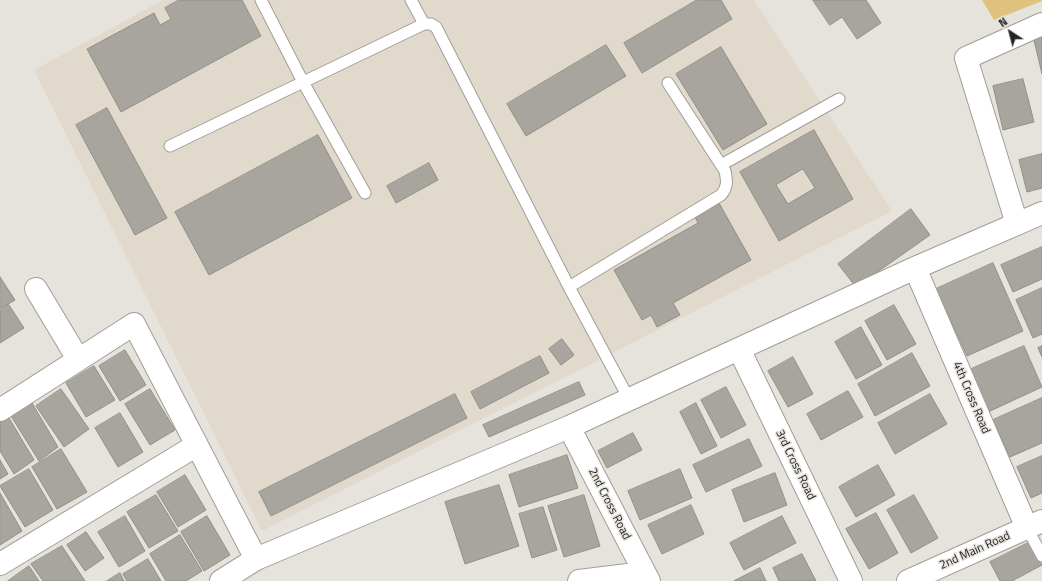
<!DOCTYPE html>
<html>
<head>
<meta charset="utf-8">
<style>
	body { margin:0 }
	#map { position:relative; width:1042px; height:581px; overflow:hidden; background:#e6e3dc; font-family:"Titillium Web",sans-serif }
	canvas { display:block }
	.north { position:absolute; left:990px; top:12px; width:40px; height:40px; -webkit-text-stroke:3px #e6e3dc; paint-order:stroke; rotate:324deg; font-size:11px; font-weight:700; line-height:16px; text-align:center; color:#262522 }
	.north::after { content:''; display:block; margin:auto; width:14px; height:18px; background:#262522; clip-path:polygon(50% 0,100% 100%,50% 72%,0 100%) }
</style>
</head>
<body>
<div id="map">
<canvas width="1042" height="581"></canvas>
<div class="north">N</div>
</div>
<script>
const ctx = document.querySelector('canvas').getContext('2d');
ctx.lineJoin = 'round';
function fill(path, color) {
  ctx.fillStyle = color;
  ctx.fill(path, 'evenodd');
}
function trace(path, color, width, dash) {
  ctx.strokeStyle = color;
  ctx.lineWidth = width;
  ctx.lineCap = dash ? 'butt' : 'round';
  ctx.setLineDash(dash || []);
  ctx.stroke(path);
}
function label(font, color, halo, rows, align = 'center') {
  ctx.font = font + ' "Titillium Web",sans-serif';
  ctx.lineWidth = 3;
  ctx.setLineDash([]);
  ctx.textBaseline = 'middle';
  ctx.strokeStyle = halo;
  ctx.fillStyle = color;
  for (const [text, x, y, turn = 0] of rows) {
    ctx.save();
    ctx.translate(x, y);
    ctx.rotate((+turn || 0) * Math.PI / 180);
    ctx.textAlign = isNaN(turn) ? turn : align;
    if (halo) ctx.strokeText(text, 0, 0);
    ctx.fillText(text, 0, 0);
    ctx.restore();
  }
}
fill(new Path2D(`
	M163,0h591l138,211 -630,320 -228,-461z`), '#e1dacc');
fill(new Path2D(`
	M982,0h60v1l-48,19z`), '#dfc27e');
const building = new Path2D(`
	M179,0h63l19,36 -140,76 -34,-63 67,-36 6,12 11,-6 -6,-11z
	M697,0h24l11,19 -90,54 -18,-30z
	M813,0h53l15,23 -24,16 -15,-22 -12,8z
	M1042,38v36l-8,-34z
	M606,45l20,31 -100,60 -19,-32z
	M721,47l46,77 -44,26 -47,-76z
	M1023,79l11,43 -31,8 -10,-44z
	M107,108l60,110 -32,17 -59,-110z
	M814,130l39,69 -74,42 -39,-69zM803,169l12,19 -27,16 -12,-19z
	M318,135l34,63 -143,77 -34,-63z
	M1042,154v34l-15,4 -8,-32z
	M429,163l9,17 -42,23 -9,-17z
	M719,203l32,57 -78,43 7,12 -23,12 -6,-12 -9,5 -28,-50 84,-47 -3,-6z
	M911,209l19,26 -74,52 -18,-23z
	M1042,247v32l-29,13 -12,-27z
	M993,263l30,68 -56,25 -31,-67z
	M0,277l15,23 -15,9z
	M1042,288v46l-9,4 -17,-38z
	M9,305l15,23 -24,15v-32z
	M894,305l22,39 -29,16 -22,-39z
	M861,327l21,38 -26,14 -21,-37z
	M562,339l12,16 -13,10 -12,-16z
	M1024,346l18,41 -54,25 -19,-42z
	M1042,346v11l-4,-9z
	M125,350l21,35 -26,16 -21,-35z
	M912,353l18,33 -55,30 -17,-32z
	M540,356l9,17 -69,36 -9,-17z
	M793,357l20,37 -25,13 -20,-36z
	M94,366l21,34 -29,17 -20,-34z
	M579,382l6,13 -96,42 -6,-12z
	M726,387l20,38 -25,13 -20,-38z
	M61,389l28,40 -25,18 -28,-41z
	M150,389l25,41 -25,15 -25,-41z
	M848,391l15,26 -42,23 -14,-26z
	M455,394l12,24 -196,98 -12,-24z
	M930,394l17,30 -52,30 -17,-31z
	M1042,398v45l-32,14 -17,-37z
	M32,403l26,44 -19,14 -28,-45z
	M696,403l21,43 -16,8 -21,-42z
	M120,413l23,39 -25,15 -23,-39z
	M9,418l25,42 -20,14 -14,-23v-28z
	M633,433l9,17 -35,18 -9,-17z
	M749,439l13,27 -56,26 -13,-27z
	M61,449l26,43 -30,17 -25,-42z
	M567,455l11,33 -59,19 -10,-32z
	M1042,456v37l-11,5 -14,-31z
	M0,460l8,14 -8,5z
	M878,465l17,30 -39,22 -17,-30z
	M29,469l24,41 -28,17 -25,-41z
	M680,469l12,29 -52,22 -12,-29z
	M775,473l12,32 -43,17 -12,-32z
	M185,475l21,35 -28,17 -21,-35z
	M499,485l20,61 -54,18 -20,-62z
	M0,493l22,38 -22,14z
	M156,495l22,36 -29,17 -22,-36z
	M584,495l16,51 -36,11 -16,-51z
	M914,495l24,43 -27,15 -24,-43z
	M691,505l13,29 -42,20 -14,-29z
	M543,507l14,43 -25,8 -13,-44z
	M876,513l22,40 -29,16 -23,-40z
	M125,516l20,35 -26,16 -21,-35z
	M207,516l23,39 -26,16 -23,-39z
	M782,516l14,27 -52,27 -14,-27z
	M86,532l18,26 -19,13 -18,-26z
	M180,535l22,36 -16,10h-20l-16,-27z
	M1030,542l12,23 -30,16h-12l-10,-19z
	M62,546l23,35h-42l-12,-17z
	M802,554l14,27h-37l-6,-13z
	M148,559l13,22h-34l-4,-7z
	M29,566l10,15h-31z
	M760,568l6,13h-32z
	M120,573l4,8h-17z`);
fill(building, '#a8a59e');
trace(building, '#928f88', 1);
const lane = new Path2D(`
	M261,0l42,82 62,111
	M411,0l13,24
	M170,146l254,-122h7l5,3 133,260 60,112
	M721,165l118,-66
	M569,287l152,-92c7,-8 6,-14 4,-24l-57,-88
	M1027,528l15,28`);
const street = new Path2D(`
	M1017,224l-51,-166 76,-34
	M915,268l112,260
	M36,289l42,70
	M739,349l112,232
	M0,410l134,-86 122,235
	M569,427l80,154
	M0,564l197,-119
	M221,581l35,-22 313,-132 346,-159 127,-55
	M579,581l65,-8
	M908,581l134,-60`);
trace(lane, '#a19e97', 13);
trace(street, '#a19e97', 24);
trace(lane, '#fff', 11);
trace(street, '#fff', 22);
label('12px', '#262522', '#e6e3dc', [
	["4th Cross Road",971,398,67],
	["3rd Cross Road",795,465,64],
	["2nd Cross Road",609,504,63],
	["2nd Main Road",975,551,-24]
]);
</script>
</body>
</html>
